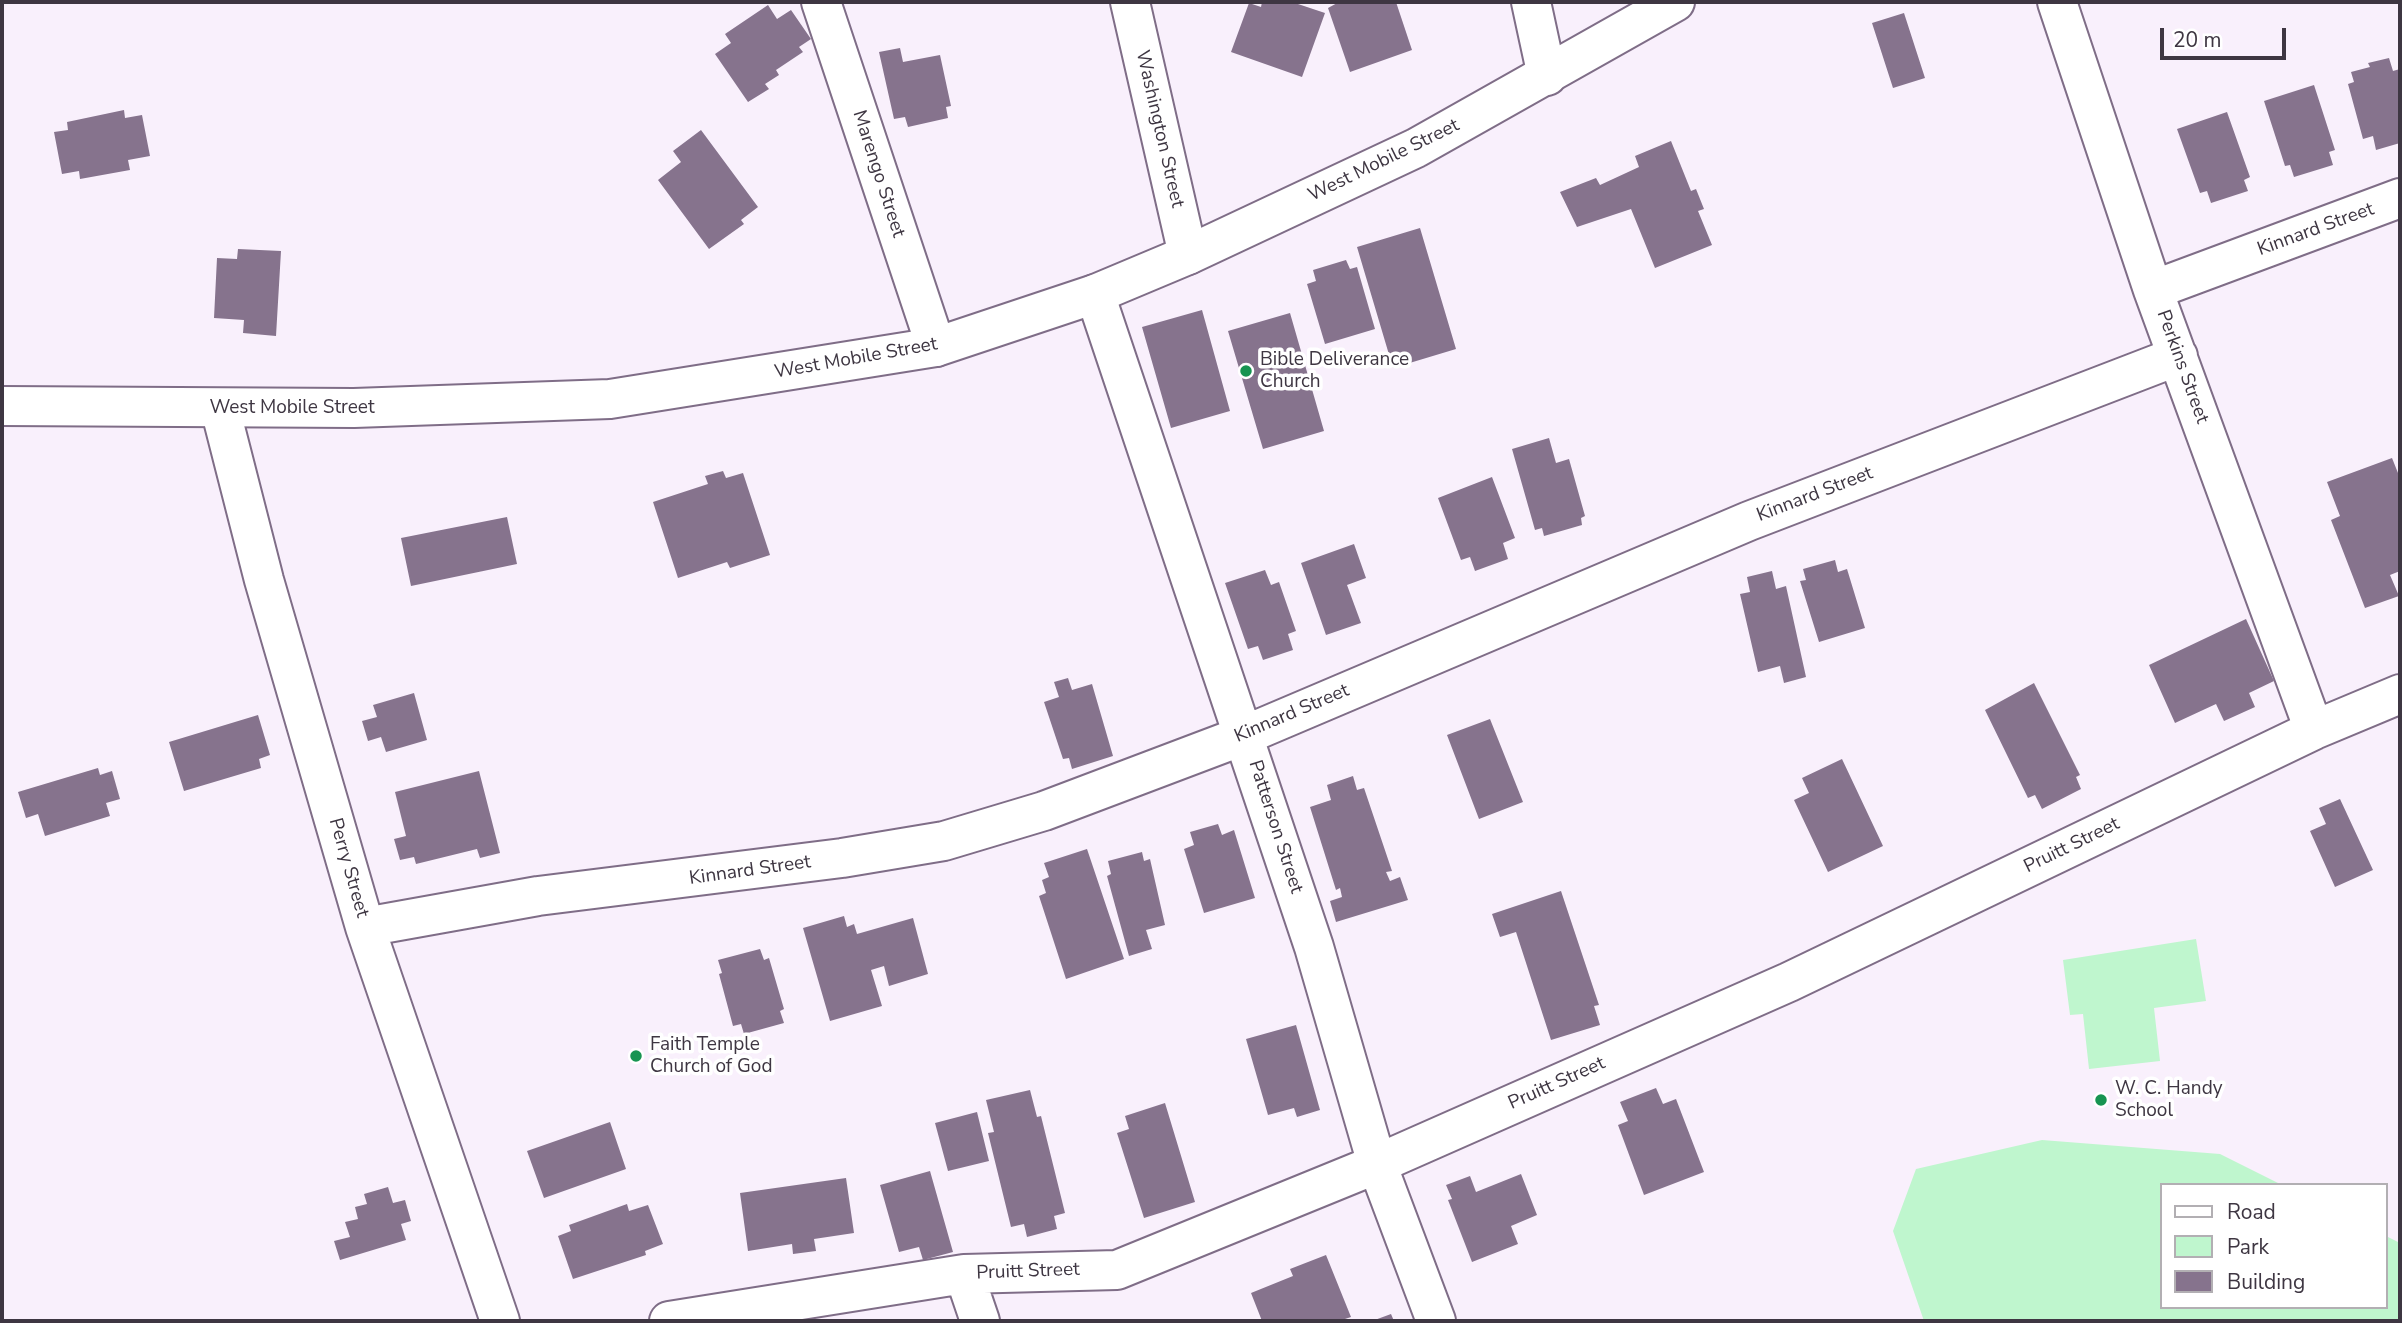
<!DOCTYPE html>
<html>
<head>
<meta charset="utf-8">
<style>
	body { margin:0 }
	#map { position:relative; width:2402px; height:1323px; overflow:hidden; background:#f9f0fc; font-family:"Nunito Sans",sans-serif }
	canvas { display:block }
	.frame { position:absolute; inset:0; border:4px solid #3e3642; pointer-events:none }
	.legend { position:absolute; left:2160px; top:1183px; width:228px; height:126px; box-sizing:border-box; background:#fff; border:2px solid #b2afb3; margin:0; padding:9px 12px; list-style:none; font-size:21px; color:#3e3642 }
	.legend li { display:flex; align-items:center; gap:14px; height:35px }
	.legend b { width:35px; border:2px solid #b2afb3 }
	.scale { position:absolute; left:2160px; top:28px; width:126px; height:32px; box-sizing:border-box; border:4px solid #3e3642; border-top:0; padding-left:9px; font-size:21px; line-height:24px; white-space:nowrap; color:#3e3642; -webkit-text-stroke:5px #fff; paint-order:stroke }
</style>
</head>
<body>
<div id="map">
<canvas width="2402" height="1323"></canvas>
<div class="frame"></div>
<ul class="legend">
<li><b style="height:9px;background:#fff"></b>Road</li>
<li><b style="height:19px;background:#bff6ce"></b>Park</li>
<li><b style="height:19px;background:#86738d"></b>Building</li>
</ul>
<div class="scale">20 m</div>
</div>
<script>
const ctx = document.querySelector('canvas').getContext('2d');
ctx.lineJoin = 'round';
function fill(path, color) {
  ctx.fillStyle = color;
  ctx.fill(path, 'evenodd');
}
function trace(path, color, width, dash) {
  ctx.strokeStyle = color;
  ctx.lineWidth = width;
  ctx.lineCap = dash ? 'butt' : 'round';
  ctx.setLineDash(dash || []);
  ctx.stroke(path);
}
function label(font, color, halo, rows, align = 'center') {
  ctx.font = font + ' "Nunito Sans",sans-serif';
  ctx.lineWidth = 7;
  ctx.setLineDash([]);
  ctx.textBaseline = 'middle';
  ctx.strokeStyle = halo;
  ctx.fillStyle = color;
  for (const [text, x, y, turn = 0] of rows) {
    ctx.save();
    ctx.translate(x, y);
    ctx.rotate((+turn || 0) * Math.PI / 180);
    ctx.textAlign = isNaN(turn) ? turn : align;
    if (halo) ctx.strokeText(text, 0, 0);
    ctx.fillText(text, 0, 0);
    ctx.restore();
  }
}
fill(new Path2D(`
	M2196,939l10,62 -52,7 6,53 -71,8 -6,-55 -13,1 -7,-55z
	M2042,1140l178,14 62,31h-120v122h224v-71l14,7v78h-476l-31,-90 23,-62z`), '#bff6ce');
fill(new Path2D(`
	M1262,2h30l33,11 -23,64 -71,-25 18,-49 12,4z
	M1339,2h57l16,48 -62,22 -22,-64z
	M768,5l9,14 14,-9 20,29 -12,8 4,5 -27,18 3,5 -14,9 4,5 -21,13 -33,-48 16,-11 -6,-9z
	M1904,13l21,65 -32,10 -21,-65z
	M900,48l3,14 37,-7 11,51 -5,1 2,11 -40,9 -3,-10 -11,2 -15,-67z
	M2389,58l4,13 7,-2v74l-24,7 -3,-14 -10,3 -15,-55 6,-2 -3,-10 19,-5 -2,-4z
	M2314,85l21,65 -6,2 4,13 -39,12 -4,-12 -5,1 -21,-65z
	M124,110l1,8 17,-3 8,41 -22,4 2,10 -50,9 -1,-8 -17,3 -8,-42 14,-2 -1,-8z
	M2227,112l23,65 -6,3 4,11 -37,12 -4,-12 -7,2 -23,-64z
	M701,130l57,77 -17,13 3,4 -35,25 -51,-69 23,-18 -8,-11z
	M1671,141l20,50 5,-2 8,20 -6,2 14,34 -57,23 -24,-59 -54,18 -17,-35 36,-14 4,7 39,-18 -4,-11z
	M1420,228l36,121 -63,19 -36,-121z
	M238,249l43,2 -5,85 -33,-3 1,-13 -30,-2 3,-60 20,1z
	M1346,260l4,9 7,-2 18,62 -50,15 -18,-60 9,-3 -3,-11z
	M1202,310l28,101 -59,17 -29,-101z
	M1290,313l34,118 -61,18 -35,-118z
	M1549,438l7,25 13,-4 16,57 -4,2 1,7 -38,11 -2,-8 -7,2 -23,-81z
	M2392,458l8,20v93l-10,4 9,21 -34,12 -34,-88 9,-4 -13,-34z
	M723,471l3,7 17,-5 27,82 -40,13 -3,-6 -49,16 -25,-76 55,-18 -3,-8z
	M1492,477l23,61 -12,5 5,16 -33,12 -5,-14 -9,3 -23,-62z
	M507,517l10,47 -106,22 -10,-48z
	M1354,544l12,34 -19,7 14,38 -35,12 -25,-72z
	M1835,560l3,12 9,-3 18,59 -46,14 -19,-61 6,-1 -3,-11z
	M1265,570l6,15 8,-3 17,49 -8,3 5,16 -30,10 -5,-14 -10,3 -23,-66z
	M1772,571l4,18 10,-3 20,91 -22,6 -4,-17 -22,6 -18,-78 10,-2 -3,-15z
	M2246,619l28,62 -25,12 6,14 -31,14 -8,-17 -41,19 -26,-58z
	M1068,678l4,12 20,-6 21,72 -41,13 -3,-11 -6,1 -19,-57 15,-5 -5,-15z
	M2034,683l46,92 -4,2 5,12 -39,20 -7,-14 -7,3 -43,-88z
	M414,693l13,47 -41,12 -5,-15 -13,4 -6,-20 15,-4 -4,-12z
	M258,715l12,40 -11,4 2,9 -77,23 -15,-49z
	M1490,719l33,83 -44,17 -32,-84z
	M1842,759l41,87 -55,26 -34,-72 15,-7 -7,-15z
	M98,768l2,7 12,-4 8,28 -14,4 4,13 -65,20 -7,-22 -12,4 -8,-26z
	M479,771l21,82 -20,5 -3,-9 -61,15 -2,-7 -14,3 -6,-21 12,-3 -11,-44z
	M1353,776l4,14 7,-2 28,83 -6,1 4,9 10,-4 8,23 -72,22 -6,-21 12,-4 -2,-9 -4,2 -26,-83 21,-7 -4,-15z
	M2340,799l33,71 -38,17 -25,-56 16,-7 -7,-16z
	M1218,824l4,11 12,-5 21,68 -51,15 -20,-64 10,-4 -4,-13z
	M1087,849l37,110 -58,20 -27,-83 7,-3 -4,-13 7,-3 -5,-14z
	M1142,852l2,9 6,-2 15,66 -19,5 6,19 -23,7 -22,-80 4,-2 -3,-13z
	M1561,891l38,114 -5,1 6,19 -49,15 -35,-108 -16,5 -8,-23z
	M844,916l3,11 7,-3 3,10 56,-16 15,56 -39,12 -5,-20 -13,4 11,36 -52,15 -27,-93z
	M760,949l4,11 5,-2 15,51 -4,2 4,12 -40,11 -3,-10 -8,2 -14,-52 3,-1 -4,-13z
	M1296,1025l24,85 -23,7 -3,-9 -26,7 -22,-76z
	M1656,1088l7,16 13,-5 28,73 -60,23 -26,-70 10,-4 -8,-19z
	M1030,1090l7,27 4,-1 24,97 -11,3 3,13 -30,8 -3,-13 -13,3 -23,-94 6,-1 -8,-32z
	M1165,1103l30,99 -51,16 -27,-85 12,-4 -4,-13z
	M977,1112l12,49 -41,10 -13,-48z
	M610,1122l16,47 -82,29 -17,-47z
	M930,1171l23,81 -30,8 -4,-13 -20,5 -19,-67z
	M1521,1174l16,41 -26,11 7,18 -46,18 -24,-62 4,-1 -6,-14 24,-9 6,16z
	M846,1178l8,55 -40,6 2,12 -23,3 -1,-10 -44,7 -8,-58z
	M388,1187l5,16 12,-3 6,21 -10,3 5,16 -66,20 -6,-19 16,-4 -5,-15 13,-3 -3,-12 12,-3 -3,-10z
	M627,1204l2,7 19,-6 15,39 -18,7 1,4 -73,24 -15,-43 13,-5 -2,-6z
	M1326,1255l25,62 -12,4h-77l-11,-28 42,-17 -3,-7z
	M1391,1314l3,7h-22z`), '#86738d');
const street = new Path2D(`
	M821,2l115,345
	M1130,2l58,253
	M1531,2l16,74
	M2057,2l96,288 161,440
	M2153,290l247,-92
	M1095,294l219,653 63,217 59,157
	M220,408l44,172 101,347 135,394
	M365,927l173,-31 304,-38 102,-17 100,-30 201,-76 504,-214 429,-165
	M964,1274l16,47
	M669,1321l295,-47 153,-4 260,-106 412,-182 525,-252 86,-36`);
const secondary = new Path2D(`
	M2,406l352,2 256,-9 326,-52 159,-53 93,-39 228,-107 259,-146`);
trace(street, '#7f6d87', 42);
trace(secondary, '#7f6d87', 42);
trace(street, '#fff', 38);
trace(secondary, '#fff', 38);
for (const [x, y, r, color] of [
	[1246,371,7,"#179451"],
	[636,1056,7,"#179451"],
	[2101,1100,7,"#179451"]
]) {
  const dot = new Path2D();
  dot.arc(x, y, r, 0, 2 * Math.PI);
  ctx.fillStyle = color;
  ctx.fill(dot);
  trace(dot, '#fff', 2.5);
}
label('19px', '#3e3642', '#fff', [
	["Washington Street",1159,129,77],
	["West Mobile Street",1384,161,-26],
	["Marengo Street",878,174,72],
	["Kinnard Street",2316,230,-20],
	["West Mobile Street",856,359,-10],
	["Perkins Street",2182,367,70],
	["West Mobile Street",292,408],
	["Kinnard Street",1815,495,-21],
	["Kinnard Street",1292,714,-23],
	["Patterson Street",1275,827,72],
	["Pruitt Street",2072,846,-26],
	["Perry Street",348,868,74],
	["Kinnard Street",750,871,-8],
	["Pruitt Street",1557,1084,-24],
	["Pruitt Street",1028,1272,-2]
]);
label('19px', '#3e3642', '#fff', [
	["Bible Deliverance",1260,360],
	["Church",1260,382],
	["Faith Temple",650,1045],
	["Church of God",650,1067],
	["W. C. Handy",2115,1089],
	["School",2115,1111]
], 'left');
</script>
</body>
</html>
